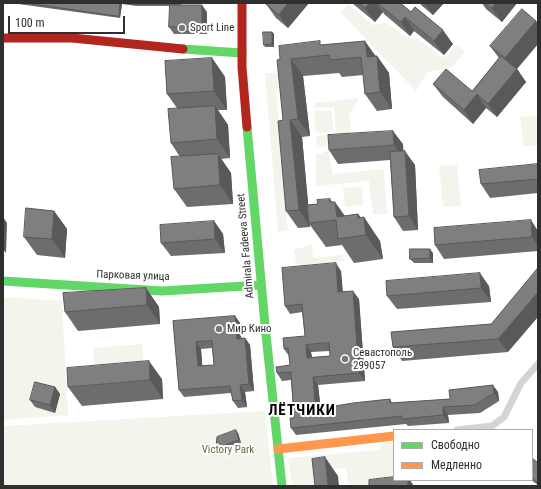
<!DOCTYPE html>
<html>
<head>
<meta charset="utf-8">
<style>
	body { margin:0 }
	#map { position:relative; width:541px; height:489px; overflow:hidden; background:#fff; font-family:"Roboto Condensed",sans-serif }
	canvas { display:block }
	.frame { position:absolute; inset:0; border:4px solid #2f2f2f; pointer-events:none }
	.legend { position:absolute; left:393px; top:429px; width:140px; height:52px; box-sizing:border-box; background:#fff; border:1px solid #acacac; margin:0; padding:5px 7px; list-style:none; font-size:12px; color:#2f2f2f }
	.legend li { display:flex; align-items:center; gap:8px; height:20px }
	.legend b { width:20px; border:1px solid #acacac }
	.scale { position:absolute; left:8px; top:16px; width:117px; height:18px; box-sizing:border-box; border:2px solid #2f2f2f; border-top:0; padding-left:5px; font-size:12px; line-height:14px; white-space:nowrap; color:#2f2f2f; -webkit-text-stroke:3px #fff; paint-order:stroke }
</style>
</head>
<body>
<div id="map">
<canvas width="541" height="489"></canvas>
<div class="frame"></div>
<ul class="legend">
<li><b style="height:5px;background:#63d668"></b>Свободно</li>
<li><b style="height:5px;background:#ff974d"></b>Медленно</li>
</ul>
<div class="scale">100 m</div>
</div>
<script>
const ctx = document.querySelector('canvas').getContext('2d');
ctx.lineJoin = 'round';
function fill(path, color) {
  ctx.fillStyle = color;
  ctx.fill(path, 'evenodd');
}
function trace(path, color, width, dash) {
  ctx.strokeStyle = color;
  ctx.lineWidth = width;
  ctx.lineCap = dash ? 'butt' : 'round';
  ctx.setLineDash(dash || []);
  ctx.stroke(path);
}
function label(font, color, halo, rows, align = 'center') {
  ctx.font = font + ' "Roboto Condensed",sans-serif';
  ctx.lineWidth = 4;
  ctx.setLineDash([]);
  ctx.textBaseline = 'middle';
  ctx.strokeStyle = halo;
  ctx.fillStyle = color;
  for (const [text, x, y, turn = 0] of rows) {
    ctx.save();
    ctx.translate(x, y);
    ctx.rotate((+turn || 0) * Math.PI / 180);
    ctx.textAlign = isNaN(turn) ? turn : align;
    if (halo) ctx.strokeText(text, 0, 0);
    ctx.fillText(text, 0, 0);
    ctx.restore();
  }
}
fill(new Path2D(`
	M348,4l25,21 14,-2 19,14 12,2 22,17 6,1 11,-13 8,8 -13,15 -24,5 -12,19 -75,-78z
	M265,73h14l3,3 -6,16 6,53 -2,8 8,78 -10,1z
	M359,98l-10,18 3,22 -35,10 -1,-12 20,-2 -2,-27 -20,1 1,-5z
	M314,111h18l1,21 -17,1z
	M538,115v30l-14,2 -4,-30z
	M328,151l5,23 51,-5 3,45h-14l-4,-33 -53,5v-31z
	M457,165l4,41 -18,1 -4,-41z
	M362,186l1,19 -18,2 -2,-19z
	M312,244l1,14 30,-3 1,6 -42,4 -6,-1 -2,-14z
	M3,297l59,4 6,114 -65,5z
	M142,344l2,21 -49,5 -2,-22z
	M265,411l8,75h-270v-60z
	M385,442h9v38l-9,6h-36l-3,-18 -32,3 2,15h-24l-4,-28 90,-8z`), '#f3f5ec');
trace(new Path2D(`
	M457,430l35,-4 12,-9 17,-34 17,-19`), '#d4d4d4', 7);
trace(new Path2D(`
	M183,49l59,4
	M247,127l18,198 17,161
	M3,281l159,10 99,-6`), '#63d668', 9);
trace(new Path2D(`
	M278,449l116,-13`), '#ff974d', 9);
trace(new Path2D(`
	M242,3v64l5,60
	M3,38h69l111,11`), '#b3261e', 9);
fill(new Path2D(`
	M11,3h172l-2,2 26,7v22h-33l-5,-7 1,-21h-34l-14,-2 -2,14z
	M309,3l-21,25 -12,-10 -10,-14z
	M352,3h48l11,9 42,32 -9,11 -30,-24 -4,5 -26,-22 -1,-2 -8,10z
	M420,3h24l-11,12 -12,-10z
	M482,3h35l-15,19 -16,-13z
	M536,21l2,3v20l-21,25 9,13 -29,35 -11,-9 -13,16 -30,-27 -10,-13 39,7 27,-33 -9,-12z
	M272,32l2,2v13h-9l-1,-2z
	M323,45l54,11 12,17 3,36 -15,2 -12,-17 -2,-19 -21,2 -3,-4 -36,3 7,60 -8,1 6,68 24,-3 13,14 13,-2 22,27 3,18 -29,4 -12,-18 -16,2 -16,-22v2l-12,1 -12,-17 -3,-91 -3,-61z
	M212,58l13,19 2,33h-9l10,15 2,33 -9,1 10,14 2,31 -46,3 -13,-18 6,-32 -9,-14 6,-35 -10,-14z
	M403,144v8l12,13 3,65 -15,1 -9,-14 -4,-57 -52,4 -9,-14z
	M538,164v29l-48,5 -9,-14z
	M54,211l13,18 -2,29 -28,-3 -13,-18z
	M214,221l9,13 2,19 -54,3 -10,-13z
	M538,231v20l-94,8 -9,-14z
	M433,253v10h-19l-4,-4z
	M341,271l2,21 16,7 6,82 -47,4 3,26 69,-12 2,4 58,-4 48,-7 1,9 -19,12 -32,2 1,8 -41,3 -2,-2 -110,11 -5,-7 3,-10 -3,-38 -9,1 -5,-8 13,-8 -1,-9 -5,-7 21,-13 -3,-24 -12,2 -5,-8zM330,351v5l-18,1 -1,-5z
	M489,286l2,16 -94,7 -10,-13z
	M146,288l13,19 1,17 -82,7 -13,-19z
	M235,316l5,7 1,15h4l5,7 4,46 -9,1 2,15 -9,1 -5,-7 -2,-8 -47,4 -5,-7 -6,-69zM212,348l2,17 -12,1 -1,-17z
	M491,324l17,28 -106,9 -9,-14z
	M162,379l1,20 -81,7 -14,-19z
	M55,387l5,7 -5,19 -20,-6 -5,-7z
	M238,433l3,10 -24,7 -1,-2z
	M532,458l6,5v22l-7,-5h1z`), '#6d6d6d');
fill(new Path2D(`
	M120,3h1l1,1 -2,14 -1,-2z
	M288,3h21l-21,25 -9,-13z
	M370,3h6l7,9 -8,10 -10,-14z
	M424,3h20l-11,12z
	M496,3h21l-15,19 -10,-14z
	M202,5l5,7v22l-5,-7z
	M405,17l9,14 -4,5 -9,-14z
	M536,21l2,3v20l-24,28 -9,-14z
	M443,30l10,14 -9,11 -10,-14z
	M272,32l2,2v13l-2,-3z
	M365,41l12,17 -10,-1z
	M377,56l12,17 3,36 -12,-17z
	M212,58l13,19 2,33 -13,-19z
	M291,59l12,17 7,60 -12,-17z
	M517,69l9,13 -29,35 -9,-13z
	M477,94l9,14 -13,16 -9,-14z
	M215,106l13,19 2,33 -13,-19z
	M290,120l12,17 8,86h-1l1,4 -11,-17z
	M393,131l10,13 1,15 -10,-14z
	M405,151l10,14 3,65 -9,-14z
	M218,154l13,19 2,31 -13,-19z
	M330,199l6,9 -1,-6 17,24 -15,-9 -7,-15z
	M54,211l13,18 -2,29 -13,-19z
	M358,214l6,9v-6l16,24 3,18 -17,-24 -8,-17z
	M3,217l4,6 -1,30 -3,-4z
	M531,220l7,11v14l-6,-8z
	M214,221l9,13 2,19 -10,-14z
	M430,249l3,4v10l-3,-5z
	M336,263l5,8 2,29 -5,-8z
	M480,273l9,13 2,16 -10,-14z
	M146,288l13,19 1,17 -13,-19z
	M353,291l6,8 6,82 -6,-8z
	M538,292v25l-30,35 -10,-13z
	M235,316l5,7 2,23 -5,-7z
	M245,338l5,7 4,46 -5,-7z
	M196,342l5,7 2,24 -5,-7z
	M306,345l5,7 2,13 -6,-7z
	M149,361l13,18 1,20 -13,-19z
	M313,377l5,8 4,36 -6,-8z
	M240,385l5,7 2,15 -5,-7z
	M493,385l5,7 1,9 -5,-8z
	M55,387l5,7 -5,19 -5,-8z
	M443,407l5,8 1,8 -6,-8z
	M236,430l2,3 3,10 -2,-3z
	M325,457l13,19 1,10h-11z
	M408,480h2l4,6h-6z`), '#595959');
const building = new Path2D(`
	M27,3h93l-1,13z
	M128,3h50l-1,1h-43z
	M267,3h21l-9,12 -13,-11z
	M359,3h11l-5,5z
	M377,3h23l11,9 4,-5 28,23 -9,11 -29,-24 -4,5z
	M486,3h10l-4,5z
	M170,5h32v22h-33z
	M522,9l14,12 -31,37 -15,-12z
	M263,32h9v12l-8,1z
	M320,41v4l45,-4 2,16 10,-1 3,36 -15,2 -4,-37 -31,3 -1,-5 -38,4 7,60 -8,1 9,90 -13,1 -8,-90 5,-1 -6,-60 3,-1 -1,-13z
	M501,56l16,13 -29,35 -11,-10 -13,16 -31,-26 13,-15 26,22z
	M212,58l2,33 -47,3 -2,-33z
	M215,106l2,33 -46,4 -3,-34z
	M393,131l1,14 -65,5 -1,-15z
	M405,151l4,65 -15,1 -4,-65z
	M218,154l2,31 -46,4 -3,-32z
	M538,164v15l-57,5 -2,-14z
	M330,199v3h5l2,15 21,-3v4l6,-1 2,18 -28,4 -2,-19 -27,3 -2,-18 11,-1 -1,-4z
	M26,208l28,3 -2,28 -28,-2z
	M531,220l1,17 -97,8 -1,-17z
	M214,221l1,18 -54,4 -1,-18z
	M410,249h20v9l-20,1z
	M336,263l2,29 15,-1 6,82 -46,4 3,36 13,-6 24,-4 37,-4v4l60,-4 -1,-9 44,-5 1,8 -19,12 -32,2v8l-41,4v-3l-111,12 -1,-10h4l-3,-46 -14,1 -1,-6 14,-2 -2,-17 -4,1 -1,-11 22,-2 -3,-32 -17,2 -3,-38zM329,343l1,13 -23,2 -1,-13z
	M538,268v24l-40,47 -105,8 -2,-15 100,-8z
	M480,273l1,15 -94,8 -1,-15z
	M146,288l1,17 -82,7 -2,-19z
	M235,316l2,23 8,-1 4,46 -9,1 2,15 -9,1 -3,-15 -51,4 -6,-69zM212,341l2,24 -16,1 -2,-24z
	M149,361l1,19 -82,7 -1,-19z
	M35,382l20,5 -5,18 -20,-5z
	M236,430l3,10 -23,8 1,-11z
	M325,457l3,29h-13l-3,-27z
	M532,458l6,5v20l-6,-5z
	M394,477v3h14v6h-39v-6z`);
fill(building, '#7f7f7f');
trace(building, '#595959', 1);
for (const [x, y, r, color] of [
	[182,28,4,"#787878"],
	[219,329,4,"#787878"],
	[345,359,4,"#787878"]
]) {
  const dot = new Path2D();
  dot.arc(x, y, r, 0, 2 * Math.PI);
  ctx.fillStyle = color;
  ctx.fill(dot);
  trace(dot, '#fff', 1.5);
}
label('11px', '#2f2f2f', '#fff', [
	["Sport Line",190,28],
	["Мир Кино",227,329],
	["Севастополь",353,353],
	["299057",353,366]
], 'left');
label('11px', '#2f2f2f', '#fff', [
	["Admirala Fadeeva Street",246,246,-95],
	["Парковая улица",133,276,2]
]);
label('11px', '#5d6d3a', '#fff', [
	["Victory Park",228,450]
]);
ctx.letterSpacing = '1px';
label('bold 15px', '#000', '#fff', [
	["ЛЁТЧИКИ",302,411]
]);
ctx.letterSpacing = '0px';
</script>
</body>
</html>
